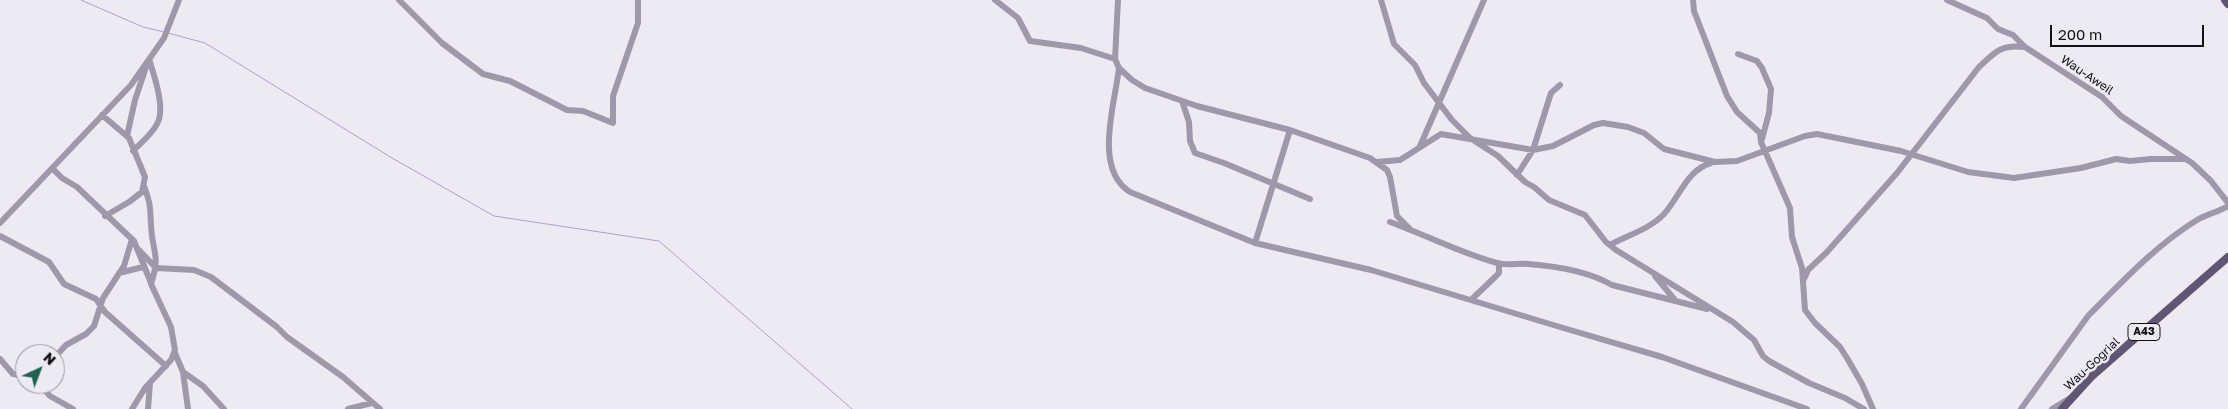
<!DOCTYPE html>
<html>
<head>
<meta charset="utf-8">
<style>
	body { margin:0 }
	#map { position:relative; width:2228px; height:409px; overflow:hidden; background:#eeeaf4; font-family:"Golos Text",sans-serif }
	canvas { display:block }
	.north { position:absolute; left:15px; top:344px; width:50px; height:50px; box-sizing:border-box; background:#eeeaf4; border:1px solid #96939a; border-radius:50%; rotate:43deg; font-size:14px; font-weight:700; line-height:20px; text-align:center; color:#121114 }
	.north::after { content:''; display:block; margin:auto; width:18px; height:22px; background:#226250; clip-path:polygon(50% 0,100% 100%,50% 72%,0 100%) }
	.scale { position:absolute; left:2050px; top:25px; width:154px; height:22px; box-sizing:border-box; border:2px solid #121114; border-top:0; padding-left:6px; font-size:15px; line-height:18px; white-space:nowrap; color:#121114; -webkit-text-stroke:4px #eeeaf4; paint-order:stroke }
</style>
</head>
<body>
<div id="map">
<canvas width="2228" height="409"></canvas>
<div class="north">N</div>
<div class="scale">200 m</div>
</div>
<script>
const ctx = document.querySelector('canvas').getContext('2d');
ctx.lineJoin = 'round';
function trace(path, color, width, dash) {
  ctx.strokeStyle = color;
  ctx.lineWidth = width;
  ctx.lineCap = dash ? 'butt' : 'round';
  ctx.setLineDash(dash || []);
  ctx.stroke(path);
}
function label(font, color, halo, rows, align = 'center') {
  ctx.font = font + ' "Golos Text",sans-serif';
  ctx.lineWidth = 5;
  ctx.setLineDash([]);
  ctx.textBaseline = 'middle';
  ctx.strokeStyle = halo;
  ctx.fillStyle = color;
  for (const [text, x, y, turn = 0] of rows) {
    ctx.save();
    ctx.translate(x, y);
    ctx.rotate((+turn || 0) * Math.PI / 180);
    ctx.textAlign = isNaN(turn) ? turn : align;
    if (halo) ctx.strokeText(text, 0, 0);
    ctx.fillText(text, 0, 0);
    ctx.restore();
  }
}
trace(new Path2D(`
	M81,0l62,27 21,5
	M168,33l37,10 187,115 102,58 165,25 193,168`), '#b09fc6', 1);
trace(new Path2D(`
	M399,0l43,43 41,31 27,7 57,29 16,1 30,12v-27l25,-73v-23
	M995,0l23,18 12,23 51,7 34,11
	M1118,0l-3,59 4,9c-4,36 -26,101 11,124l125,51 116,27 189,57 102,30 145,52
	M1381,0l13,44 21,21 9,18 28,37 18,18 28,18 27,26 9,5 15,13 36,15 21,27 10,8 117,72 21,18 9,16 6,5 40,22 36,15 19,11
	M1693,0l1,11 33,85 10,16 23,21 1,9 29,66 2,29 10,31 3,42 10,13 25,24 7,11 15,26 11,25
	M1947,0l40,18 11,11 15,6 12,12 77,50 19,19 71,47 19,18 17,22
	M1738,54l19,7 5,7 9,21 -2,24 -7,26
	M1119,68l13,12 13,8 52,18 93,24 80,28 17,12 3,7 7,39 13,13
	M1182,101l7,21 1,19 5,12 29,10 86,36
	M102,115l27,23 16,39 -3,15 -13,10 -24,14
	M127,136l8,-36 11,-33
	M1420,146l64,-146
	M133,151c8,-8 19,-17 24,-27 9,-15 -3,-49 -8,-65
	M1377,162l23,-2 41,-26 92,16 20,-4 41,-21 9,-2 25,4 16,6 20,16 51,13 22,-1 68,-25 12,-2 84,17 67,21 46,6 67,-10 35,-9 14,2 21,-2h34
	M52,168l10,10 15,9 57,54 17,42
	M1517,175l16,-25 18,-57 9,-8
	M1390,222c36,13 70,31 107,41 10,3 20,0 31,1 27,2 60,7 84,21l95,24
	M0,223l131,-138 33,-47 15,-38
	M0,236l49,26 15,22 32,15 9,13 61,54
	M1255,243l35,-113
	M1610,245c18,-10 40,-16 54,-31 16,-18 23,-44 47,-51
	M137,248l19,20 38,2 17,7 66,50 10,10 56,40 37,32
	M119,273l24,-6
	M1655,276l20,24
	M1804,279l4,-9 19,-18 70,-79 82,-106c16,-15 22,-23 46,-20
	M1471,300l24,-23 4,-4v-10
	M175,353l8,19 20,14 21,23
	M55,357l11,-12 20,-11 8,-8 9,-28 21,-32 8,-27
	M0,359l13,15 12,2
	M183,372l5,37
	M39,384l11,12 23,13
	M132,409l13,-21 26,-28 4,-10 -4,-23 -20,-43c10,-31 1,-31 0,-59 -1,-18 0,-20 -7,-39
	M148,409l2,-26
	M348,409l24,-6
	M2021,409l67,-93c33,-33 68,-71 109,-96 10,-6 21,-8 31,-14
	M2052,409l18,-11`), '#a098aa', 6);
trace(new Path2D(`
	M2225,0l3,4
	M2062,409l29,-32 137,-120`), '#625473', 8);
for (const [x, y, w] of [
	[2144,332,32]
]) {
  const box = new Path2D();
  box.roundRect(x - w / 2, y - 8.5, w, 17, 4);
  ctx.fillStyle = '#eeeaf4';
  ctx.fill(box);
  trace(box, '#121114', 1);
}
label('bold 11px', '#121114', null, [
	["A43",2144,332]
]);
label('12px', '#121114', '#eeeaf4', [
	["Wau-Aweil",2087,75,34],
	["Wau-Gogrial",2092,364,-43]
]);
</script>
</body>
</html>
